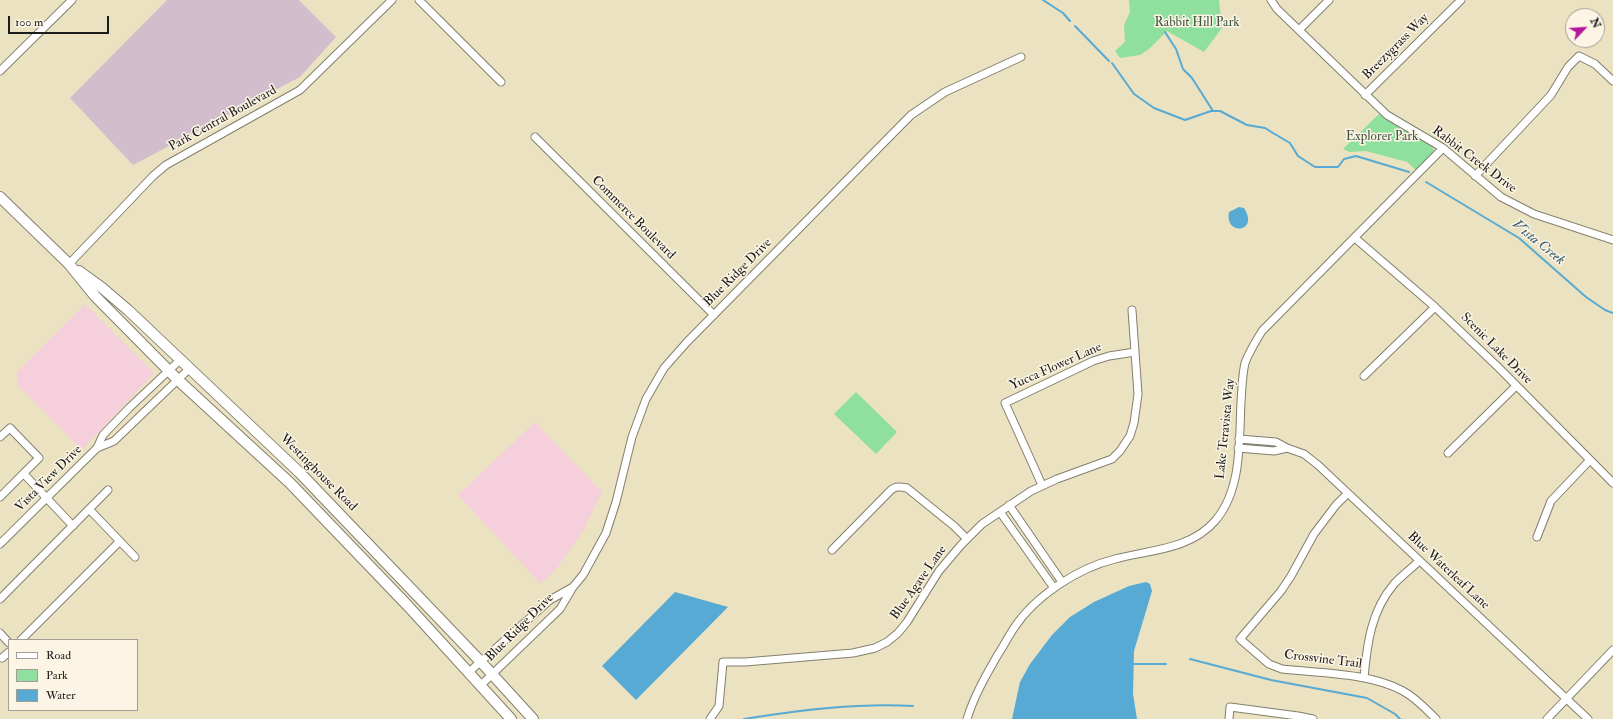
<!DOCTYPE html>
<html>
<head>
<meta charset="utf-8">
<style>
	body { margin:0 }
	#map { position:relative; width:1613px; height:719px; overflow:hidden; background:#eae2c0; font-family:"IM FELL Double Pica",serif }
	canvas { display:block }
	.legend { position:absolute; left:8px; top:639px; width:130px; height:72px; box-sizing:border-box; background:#fcf5e5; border:1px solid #a29e95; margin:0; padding:5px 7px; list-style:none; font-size:12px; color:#1c1c1c }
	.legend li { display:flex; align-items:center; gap:8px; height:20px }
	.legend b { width:20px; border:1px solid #a29e95 }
	.north { position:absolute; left:1565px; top:8px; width:40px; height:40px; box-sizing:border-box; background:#fcf5e5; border:1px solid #a29e95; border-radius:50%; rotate:65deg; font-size:11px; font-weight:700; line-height:16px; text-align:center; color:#1c1c1c }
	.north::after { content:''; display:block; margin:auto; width:14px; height:18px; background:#b5179e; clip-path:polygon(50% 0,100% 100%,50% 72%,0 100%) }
	.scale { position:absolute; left:8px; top:16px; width:101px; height:18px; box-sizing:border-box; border:2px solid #1c1c1c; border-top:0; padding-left:5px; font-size:12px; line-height:14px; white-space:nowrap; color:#1c1c1c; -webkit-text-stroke:3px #fcf5e5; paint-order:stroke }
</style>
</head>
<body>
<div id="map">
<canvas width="1613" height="719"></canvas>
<ul class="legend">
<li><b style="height:5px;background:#fff"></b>Road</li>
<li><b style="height:11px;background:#8fdf9e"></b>Park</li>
<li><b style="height:11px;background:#57aad3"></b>Water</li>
</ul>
<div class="north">N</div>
<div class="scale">100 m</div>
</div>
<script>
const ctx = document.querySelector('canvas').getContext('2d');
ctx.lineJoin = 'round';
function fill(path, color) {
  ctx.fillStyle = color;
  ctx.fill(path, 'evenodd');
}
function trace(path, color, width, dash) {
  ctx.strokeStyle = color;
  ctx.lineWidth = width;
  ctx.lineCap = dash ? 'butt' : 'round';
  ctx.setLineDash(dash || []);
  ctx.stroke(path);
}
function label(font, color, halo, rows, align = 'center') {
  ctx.font = font + ' "IM FELL Double Pica",serif';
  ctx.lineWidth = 3;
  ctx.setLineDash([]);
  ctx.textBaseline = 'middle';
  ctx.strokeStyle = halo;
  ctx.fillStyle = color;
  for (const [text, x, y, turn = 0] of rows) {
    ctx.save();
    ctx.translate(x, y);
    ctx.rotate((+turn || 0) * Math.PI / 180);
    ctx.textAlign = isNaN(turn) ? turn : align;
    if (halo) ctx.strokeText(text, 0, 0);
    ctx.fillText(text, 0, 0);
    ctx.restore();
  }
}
fill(new Path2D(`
	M85,304l69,69 -72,77 -64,-65 -1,-13z
	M535,422l67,70 -19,39 -26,37 -16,16 -83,-89z`), '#f5cfdb');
fill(new Path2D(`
	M167,0h132l37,37 -36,40 -167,88 -63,-67z`), '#d1bdcc');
fill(new Path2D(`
	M1129,0h90l3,28 -18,24 -37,-21 -18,18 -9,6 -20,3 -5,-7 10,-9 -1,-17 6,-13z
	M1379,114l53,31 2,7 -17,19 -10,-9 -41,-11 -16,1 -7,-3z
	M856,392l41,40 -21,22 -42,-40z`), '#8fdf9e');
fill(new Path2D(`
	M1239,207l5,1c16,25 -20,28 -15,4z
	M1146,582l4,2 2,7 -18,60 -1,43 4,25h-125l8,-37 10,-18 22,-29 18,-18 24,-15 35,-16z
	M675,592l53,15 -92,93 -34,-34z`), '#57aad3');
trace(new Path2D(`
	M1043,0l20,13 7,8
	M1075,26l34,35
	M1165,32l11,17 7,20 9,9 21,33
	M1112,63l22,31 20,14 31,12 26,-9h9l27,14 18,3 8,5 17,10 8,13 17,11h23l6,-8 12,-3 53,16
	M1426,182l93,56 67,59 19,13 8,3
	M1190,659l81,21 96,18 28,16 5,5
	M1132,664h34
	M744,719c56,-9 113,-16 169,-13`), '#57aad3', 2);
const minor = new Path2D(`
	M419,0l82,82
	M1271,0l6,9 110,106 56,33 58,49 33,17 79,26
	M1299,30l30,-30
	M0,71l72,-71
	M1365,95l96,-95
	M535,137l179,178
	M1475,176l76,-81 17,-28 11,-11 16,8 18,17
	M1355,238l80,69 64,61 114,115
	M69,264l84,-88 13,-11 134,-75 92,-90
	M1364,376l71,-69
	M0,437l10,-9 29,30 -39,39
	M1239,439l37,3 11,6 17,6 14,11 270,254
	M97,448l17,-7 75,-72
	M1238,448l36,3 13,-3
	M1448,453l68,-67
	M24,474l49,52
	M1042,485l-37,-82 88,-42 16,-5 26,-4
	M1347,494l-11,11 -22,29 -23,42 -10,15 -41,48 29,25 13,5c37,4 89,4 121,22 13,7 23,18 33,28
	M1009,505l53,77
	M89,509l46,48
	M1000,512l54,76
	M1537,537l14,-36 39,-41
	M0,544l97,-96 6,-13 26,-27 51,-48
	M832,550l56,-57c6,-7 10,-7 19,-5l47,38 13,13
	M0,599l108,-109
	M0,633l9,10
	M21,640l99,-99
	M2,658l7,-6
	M469,672l81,-72 23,-13
	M1364,678c3,-34 7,-67 30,-94 7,-8 17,-15 25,-23
	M481,685l79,-76 13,-22 10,-12 23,-42 10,-31 16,-65 14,-38 18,-31 23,-26 224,-227 34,-23 76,-35
	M710,719l9,-13 4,-44h22l108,-9 22,-5 12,-6 11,-9 9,-11 32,-51 22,-26 21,-21 49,-33 26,-12 55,-20 8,-8 10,-15 4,-13 4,-29 -6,-84
	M967,719c7,-23 18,-42 30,-63 6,-9 11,-19 17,-28 21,-32 64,-60 101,-69 33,-9 75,-9 100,-38 27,-31 24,-79 26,-119 1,-13 1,-26 4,-39 4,-11 11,-22 17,-32l181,-183
	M1229,719l1,-12 68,9 15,3
	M1547,719l66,-69`);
const secondary = new Path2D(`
	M0,197l69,67 26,32 83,84 112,103 118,123 103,113
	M79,271l22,16 27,23 172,163 181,189 52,57`);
trace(minor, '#837f6e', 9);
trace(secondary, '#837f6e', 12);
trace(minor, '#fff', 7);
trace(secondary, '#fff', 10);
label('13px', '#3e5643', '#fcf5e5', [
	["Rabbit Hill Park",1197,23],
	["Explorer Park",1382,137]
]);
label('13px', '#1c1c1c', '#fcf5e5', [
	["Breezygrass Way",1396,47,-45],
	["Park Central Boulevard",223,119,-29],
	["Rabbit Creek Drive",1474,160,37],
	["Commerce Boulevard",633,218,45],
	["Blue Ridge Drive",738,273,-45],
	["Scenic Lake Drive",1496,349,45],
	["Yucca Flower Lane",1056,367,-24],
	["Lake Teravista Way",1226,429,-84],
	["Westinghouse Road",318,473,45],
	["Vista View Drive",49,479,-45],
	["Blue Waterleaf Lane",1448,571,43],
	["Blue Agave Lane",919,583,-55],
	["Blue Ridge Drive",520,628,-45],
	["Crossvine Trail",1323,660,7]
]);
label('italic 14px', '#375c6e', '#fcf5e5', [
	["Vista Creek",1538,243,39]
]);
</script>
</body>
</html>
